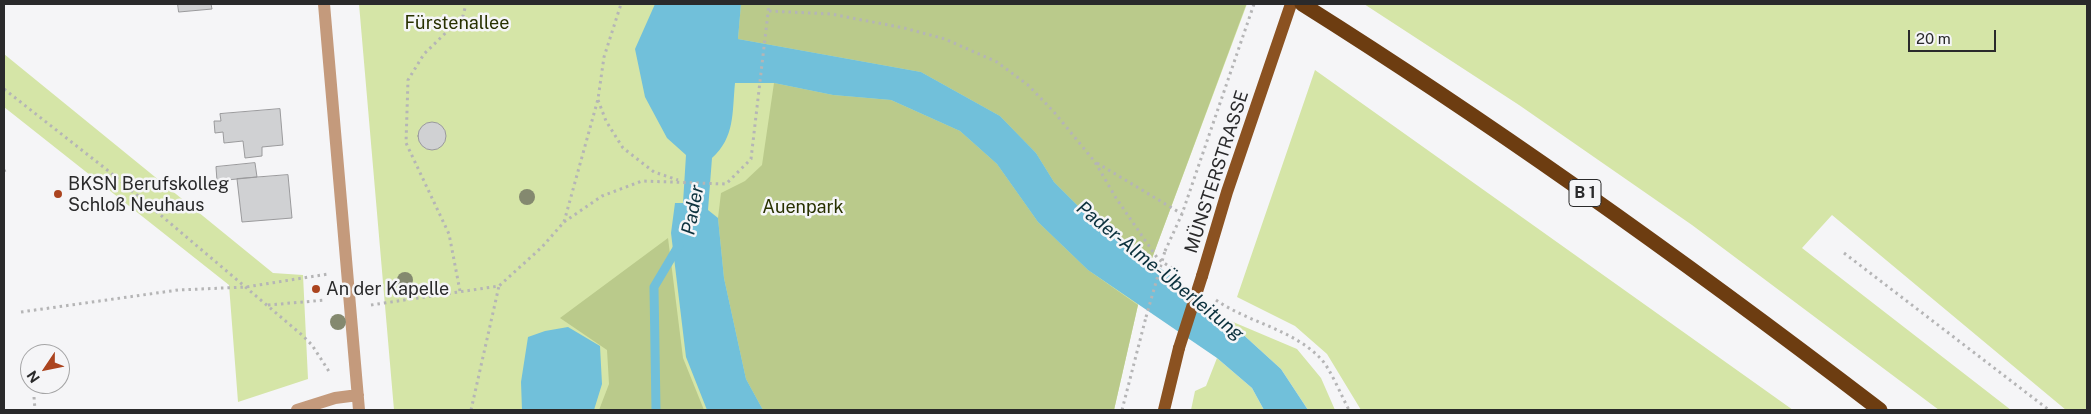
<!DOCTYPE html>
<html>
<head>
<meta charset="utf-8">
<style>
	body { margin:0 }
	#map { position:relative; width:2091px; height:414px; overflow:hidden; background:#f5f5f7; font-family:"Public Sans",sans-serif }
	canvas { display:block }
	.frame { position:absolute; inset:0; border:5px solid #2a2a2b; pointer-events:none }
	.north { position:absolute; left:20px; top:344px; width:50px; height:50px; box-sizing:border-box; background:#f5f5f7; border:1px solid #a4a4a5; border-radius:50%; rotate:236deg; font-size:14px; font-weight:700; line-height:20px; text-align:center; color:#2a2a2b }
	.north::after { content:''; display:block; margin:auto; width:18px; height:22px; background:#ab441f; clip-path:polygon(50% 0,100% 100%,50% 72%,0 100%) }
	.scale { position:absolute; left:1908px; top:30px; width:88px; height:22px; box-sizing:border-box; border:2px solid #2a2a2b; border-top:0; padding-left:6px; font-size:15px; line-height:18px; white-space:nowrap; color:#2a2a2b; -webkit-text-stroke:4px #f5f5f7; paint-order:stroke }
</style>
</head>
<body>
<div id="map">
<canvas width="2091" height="414"></canvas>
<div class="frame"></div>
<div class="north">N</div>
<div class="scale">20 m</div>
</div>
<script>
const ctx = document.querySelector('canvas').getContext('2d');
ctx.lineJoin = 'round';
function fill(path, color) {
  ctx.fillStyle = color;
  ctx.fill(path, 'evenodd');
}
function trace(path, color, width, dash) {
  ctx.strokeStyle = color;
  ctx.lineWidth = width;
  ctx.lineCap = dash ? 'butt' : 'round';
  ctx.setLineDash(dash || []);
  ctx.stroke(path);
}
function label(font, color, halo, rows, align = 'center') {
  ctx.font = font + ' "Public Sans",sans-serif';
  ctx.lineWidth = 5;
  ctx.setLineDash([]);
  ctx.textBaseline = 'middle';
  ctx.strokeStyle = halo;
  ctx.fillStyle = color;
  for (const [text, x, y, turn = 0] of rows) {
    ctx.save();
    ctx.translate(x, y);
    ctx.rotate((+turn || 0) * Math.PI / 180);
    ctx.textAlign = isNaN(turn) ? turn : align;
    if (halo) ctx.strokeText(text, 0, 0);
    ctx.fillText(text, 0, 0);
    ctx.restore();
  }
}
fill(new Path2D(`
	M359,4h888l-96,257 -13,44 -24,105h-720z
	M1364,4h723v406h-21l-234,-195 -30,33 209,162h-72l-247,-185 -173,-120z
	M4,54l269,219 30,2 5,104 -70,23 -9,-117 -225,-178z
	M1315,70l478,340h-432l-34,-56 -32,-28 -58,-29z
	M1226,319l71,30 24,29 14,32h-27l-27,-41z
	M1217,358l35,30 12,22h-73l4,-19 11,-5z`), '#d5e5a7');
fill(new Path2D(`
	M741,4h502l3,1 -95,256 -56,-38 -41,-41 -18,-29 -36,-37 -79,-44 -183,-33z
	M774,83l59,12 58,5 69,31 37,33 41,58 50,48 50,35 -24,105h-351l-17,-31 -22,-101 -6,-60 3,-25 24,-12 17,-16z
	M668,238l15,120 21,52h-105l10,-26 -2,-34 -47,-32z`), '#baca8b');
fill(new Path2D(`
	M655,4h86l-3,35 183,33 79,44 36,37 18,29 41,41 56,38 75,58 55,50 27,41h-44l-12,-22 -35,-30 -129,-88 -50,-48 -41,-58 -37,-33 -69,-31 -58,-5 -59,-12h-39c-3,30 0,54 -23,75l-4,52 10,8 6,60 22,101 17,31h-56l-21,-53 -15,-124 4,-30h8l3,-48 -19,-17 -22,-41 -10,-48z
	M568,327l32,19 2,38 -8,26h-72l-1,-28 7,-45 17,-6z`), '#71c0da');
trace(new Path2D(`
	M656,410l-2,-123 25,-42`), '#71c0da', 9);
const building = new Path2D(`
	M178,4h33l1,5 -33,3z
	M280,109l3,36 -21,2v9l-17,2 -2,-17 -19,2 -1,-11 -8,1 -1,-12h7l-1,-7z
	M418 136a14 14 0 1 1 28 0a14 14 0 1 1-28 0Z
	M255,163l2,14 -40,4 -1,-14z
	M288,175l4,43 -50,4 -5,-43z`);
fill(building, '#d0d1d3');
trace(building, '#9a9a9c', 1);
trace(new Path2D(`
	M769,11l62,3 73,14 41,11 52,23 31,23 26,27 41,50 21,36 42,61 23,15
	M4,89l107,84 191,162 10,10 18,28
	M598,100l8,21 17,27 31,24 24,8
	M1097,163l85,51
	M4,170l1,2
	M564,222l38,-26 40,-15 84,3 25,-25 18,-155
	M1165,251l17,-37 72,-210
	M1844,253l205,157
	M460,291l-11,-57 -43,-91 2,-63 16,-26 39,-38 3,-12
	M1216,300c33,23 77,29 105,59 9,9 21,38 28,51
	M268,305l58,-5
	M371,305l128,-19 43,-39 22,-25 34,-123 6,-42 17,-53
	M21,312l157,-22 68,-3 82,-13
	M34,397l1,13
	M471,410l28,-124
	M1122,410l24,-93`), '#b5b5b6', 3, [2.5, 4]);
trace(new Path2D(`
	M324,4l35,406
	M297,410l38,-12 23,-3`), '#c49a7c', 12);
trace(new Path2D(`
	M1202,276l25,-84 64,-188
	M1164,410l15,-62`), '#8b5221', 12);
trace(new Path2D(`
	M1302,4c199,125 391,263 578,406`), '#6d3d11', 15);
trace(new Path2D(`
	M1146,317l19,-66`), '#b5b5b6', 3, [2.5, 4]);
trace(new Path2D(`
	M1179,348l23,-72`), '#8b5221', 12);
ctx.fillStyle = '#84896f';
for (const [x, y] of [
	[527,197],
	[405,280],
	[338,322]
]) {
  ctx.beginPath();
  ctx.arc(x, y, 8, 0, 2 * Math.PI);
  ctx.fill();
}
for (const [x, y, r, color] of [
	[58,194,5,"#ab441f"],
	[316,289,5,"#ab441f"]
]) {
  const dot = new Path2D();
  dot.arc(x, y, r, 0, 2 * Math.PI);
  ctx.fillStyle = color;
  ctx.fill(dot);
  trace(dot, '#f5f5f7', 2);
}
for (const [x, y, w] of [
	[1585,193,32]
]) {
  const box = new Path2D();
  box.roundRect(x - w / 2, y - 13.5, w, 27, 4);
  ctx.fillStyle = '#f5f5f7';
  ctx.fill(box);
  trace(box, '#2a2a2b', 1);
}
label('bold 16px', '#2a2a2b', null, [
	["B 1",1585,193]
]);
label('18px', '#283100', '#f5f5f7', [
	["Fürstenallee",457,23],
	["Auenpark",803,207]
]);
label('18px', '#2a2a2b', '#f5f5f7', [
	["MÜNSTERSTRASSE",1217,172,-72]
]);
label('18px', '#2a2a2b', '#f5f5f7', [
	["BKSN Berufskolleg",68,184],
	["Schloß Neuhaus",68,205],
	["An der Kapelle",326,289]
], 'left');
label('italic 19px', '#0b313d', '#f5f5f7', [
	["Pader",693,210,-79],
	["Pader-Alme-Überleitung",1160,271,39]
]);
</script>
</body>
</html>
